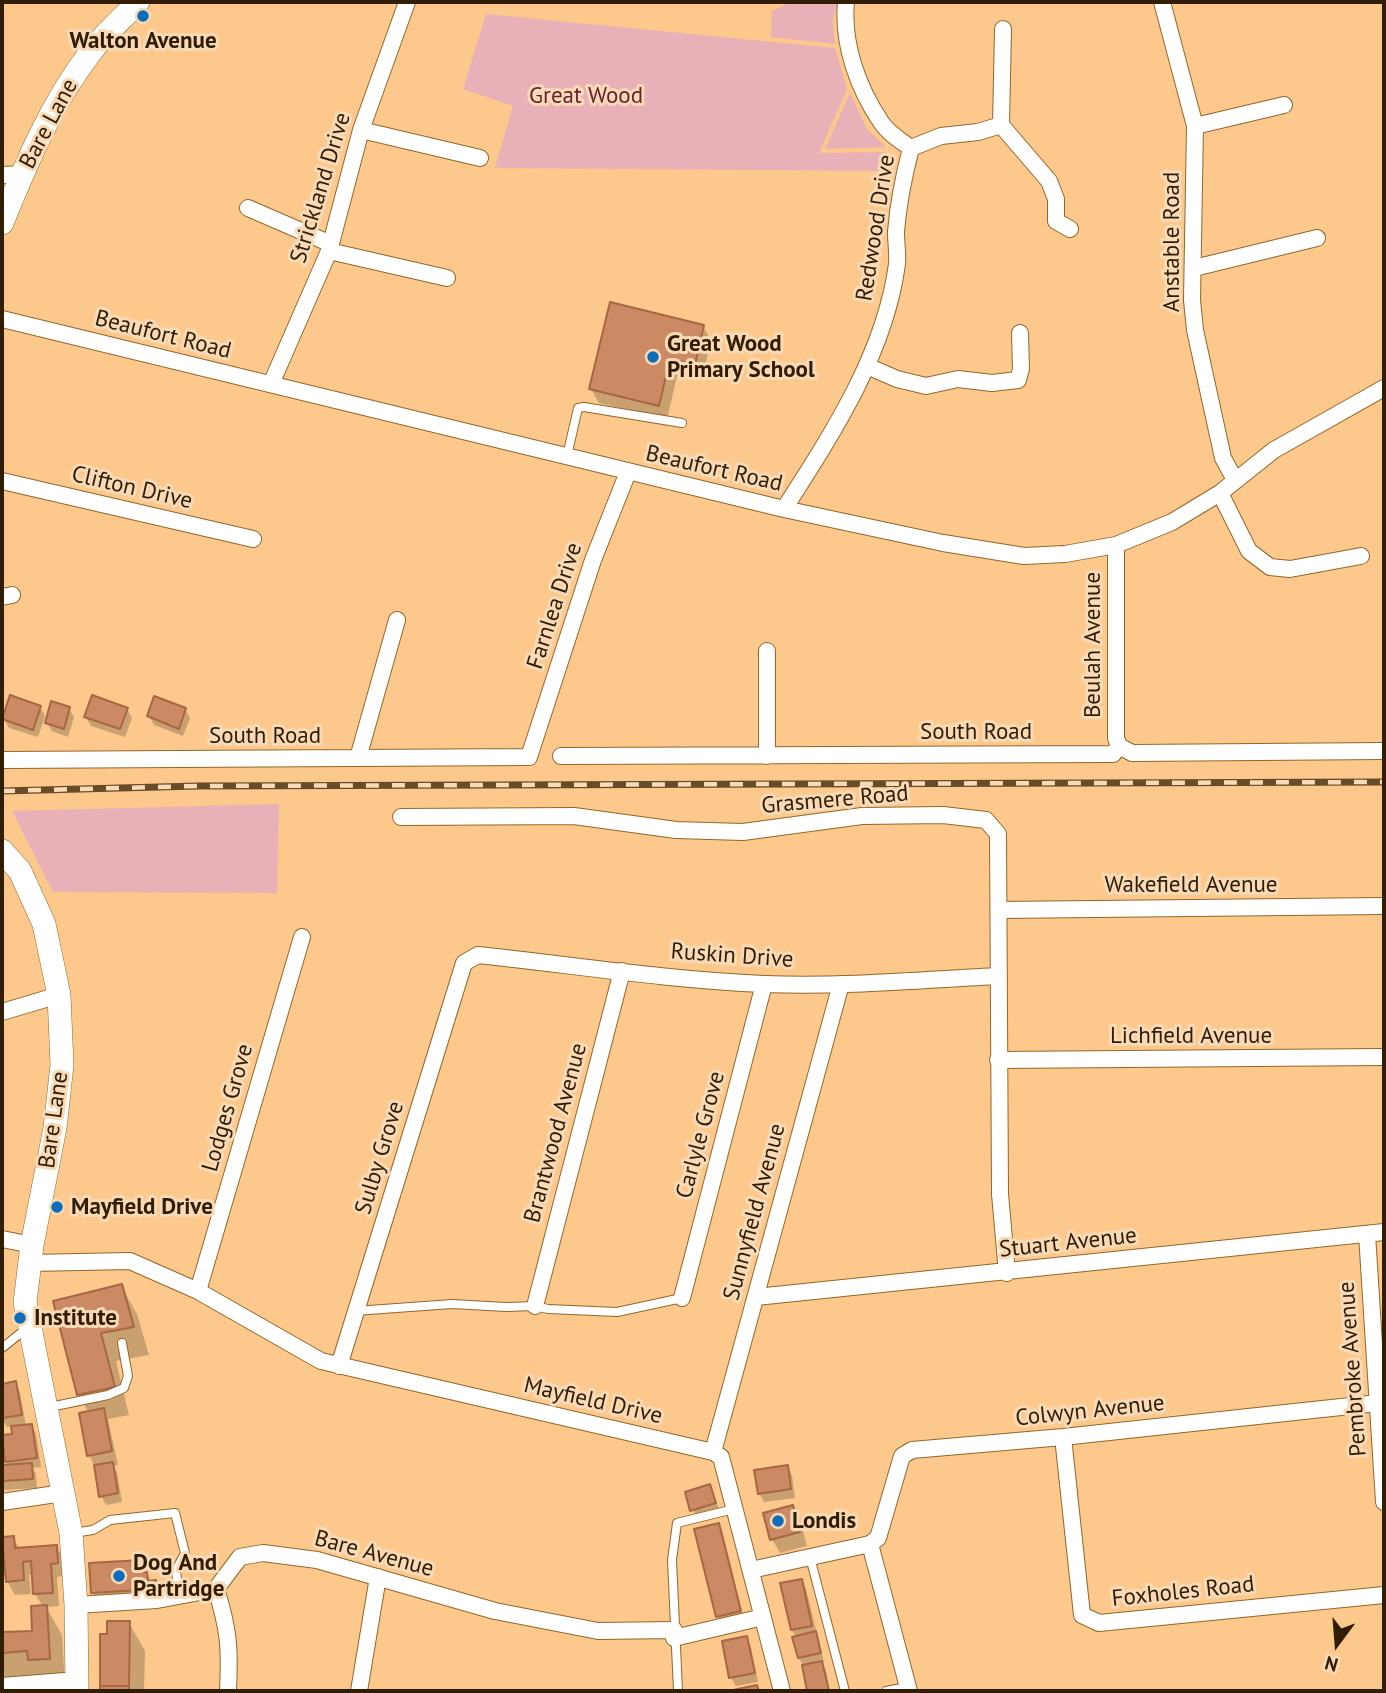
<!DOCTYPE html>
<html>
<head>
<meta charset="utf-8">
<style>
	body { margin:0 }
	#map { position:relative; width:1386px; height:1693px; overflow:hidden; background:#fcc88c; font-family:"PT Sans",sans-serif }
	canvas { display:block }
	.frame { position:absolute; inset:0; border:4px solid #301d04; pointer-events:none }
	.north { position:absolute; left:1302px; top:1609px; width:70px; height:70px; -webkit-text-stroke:5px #f9dab7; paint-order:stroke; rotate:196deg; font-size:19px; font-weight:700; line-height:28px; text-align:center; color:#301d04 }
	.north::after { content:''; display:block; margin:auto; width:24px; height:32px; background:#301d04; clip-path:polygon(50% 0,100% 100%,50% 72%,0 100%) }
</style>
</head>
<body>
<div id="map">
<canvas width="1386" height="1693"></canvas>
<div class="frame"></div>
<div class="north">N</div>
</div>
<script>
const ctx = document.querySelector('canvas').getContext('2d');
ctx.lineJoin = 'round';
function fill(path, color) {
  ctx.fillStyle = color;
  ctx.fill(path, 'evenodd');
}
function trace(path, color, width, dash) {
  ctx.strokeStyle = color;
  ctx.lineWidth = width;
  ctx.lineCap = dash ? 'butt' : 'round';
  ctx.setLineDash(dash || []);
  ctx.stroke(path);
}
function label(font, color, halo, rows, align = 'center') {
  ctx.font = font + ' "PT Sans",sans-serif';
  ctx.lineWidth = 6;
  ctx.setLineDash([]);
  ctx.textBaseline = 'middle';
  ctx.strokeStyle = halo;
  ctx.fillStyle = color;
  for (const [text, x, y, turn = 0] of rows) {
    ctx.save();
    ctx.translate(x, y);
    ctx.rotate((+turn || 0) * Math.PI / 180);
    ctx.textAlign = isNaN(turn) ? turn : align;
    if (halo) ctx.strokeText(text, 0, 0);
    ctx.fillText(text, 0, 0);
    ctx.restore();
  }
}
fill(new Path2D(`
	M791,2h46l-4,20 2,22 -64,-7 1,-26z
	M486,14l349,34 12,41 -28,64 68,-1 1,19 -393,-3 18,-62 -50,-17z
	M850,93l17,36 19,18 -61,2z
	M279,804l-2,89 -224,-1 -41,-81z`), '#e8b0b7');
fill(new Path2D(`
	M703,326l8,14 -9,38 -24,-6 -11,47 -68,-16 -8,-14z
	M40,707l5,9 -7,21 -29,-9 -5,-9z
	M69,709l5,8 -6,20 -16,-6 -5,-8z
	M127,709l5,9 -7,19 -34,-11 -5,-9z
	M185,709l5,9 -7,18 -29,-11 -5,-9z
	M121,1286l16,28 12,41 -33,6 13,54 -21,4 10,46 -5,1 4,6 5,30 -16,3 -5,-9 -5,-27 -7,-14v-42l-11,-19 -23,-91z
	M15,1383l5,9 6,34 5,-1 5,9 5,33 -9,1 4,6 1,14 -35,2v-23h7l-3,-5 8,-27 -2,-9 -5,1 -5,-8v-33z
	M787,1467l5,8 3,23 -31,4 -5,-9z
	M710,1486l10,26 -23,7 -10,-26z
	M792,1507l8,13 7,26 -27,7 -8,-14z
	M718,1526l5,8 21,86 -21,5 -5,-8 -21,-86z
	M13,1538l7,11 36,-3 8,14 1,16 -8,1 2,29 -13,1 16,28 3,51 -63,-5v-47l32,-2 9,-25 -8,-13 -1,-19h-5l2,19 -16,1 -8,-14 -1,-15h-4v-27z
	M142,1562l9,20h4l8,14 -62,10 -8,-13z
	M801,1581l5,8 18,73 -3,1 5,8 4,20h-21l-5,-24 -5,-9 -4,-20h2l-5,-8 -9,-45z
	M129,1623l16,28 -1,40h-42v-55h6z
	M746,1638l5,9 7,35 -22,4 -5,-8 -7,-35z`), '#0003');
const building = new Path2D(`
	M610,302l94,23 -9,40 -25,-6 -11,47 -70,-17z
	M10,695l31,11 -8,24 -31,-11z
	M92,695l36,13 -8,21 -36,-12z
	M154,696l32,12 -7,21 -32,-13z
	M51,701l19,6 -6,22 -19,-6z
	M122,1284l12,43 -33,6 14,54 -38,8 -24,-94z
	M16,1381l6,34 -20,3v-34z
	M104,1408l8,43 -25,5 -8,-43z
	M32,1424l5,34 -32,4 -3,-27 10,-1 -1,-8z
	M113,1462l5,31 -19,4 -5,-32z
	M32,1463l1,16 -31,2v-16z
	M788,1465l3,24 -33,5 -4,-24z
	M710,1484l6,19 -26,8 -5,-19z
	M793,1505l7,27 -30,8 -7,-27z
	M719,1523l22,88 -25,6 -22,-88z
	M14,1536l1,12 42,-3 1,18 -7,1 2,29 -20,1 -2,-33 -8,1 1,18 -18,2 -4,-45z
	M142,1560l1,12h4l1,9 8,-1 1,9 -66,4 -2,-30z
	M802,1579l10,47 -21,4 -11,-47z
	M47,1605l3,54 -22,1 -1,-9 -25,2v-21l30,-1 -1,-25z
	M107,1621h23l-1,65h-29v-52h7z
	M816,1631l5,22 -23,5 -6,-21z
	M747,1636l8,37 -26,5 -7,-37z
	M822,1661l7,30h-22l-5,-26z
	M757,1685l2,6h-26v-1z
	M100,1686h29v5h-29z`);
fill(building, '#cc8a64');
trace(building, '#a66742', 2);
const service = new Path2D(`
	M567,456l11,-48 6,-1 98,16
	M355,1311l97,-7 54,3 29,-1 13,3 69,3 65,-14
	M2,1348l25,-20
	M50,1407l58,-12 16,-7 4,-12 -6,-33
	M73,1533l20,-3 17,-10 65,-7 10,40 -9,17 3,27
	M810,1557l35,134
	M678,1691l-6,-131 5,-37 57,-14
	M886,1691l21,-4`);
const minor = new Path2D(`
	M846,2c-4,42 12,86 35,120 7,11 20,19 30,26
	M1162,2l33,124 -3,174 3,30 28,128 12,22
	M1003,29l-2,96 48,56 7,18v22l14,8
	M1195,126l89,-21
	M361,130l119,28
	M2,175l20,-1
	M248,208l83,36
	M329,251l118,27
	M1194,268l123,-30
	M2,319l782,190 159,34 81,13 41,-2 51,-9 56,-23 48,-29 54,-43 110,-62
	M867,366l30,13 29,7 32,-7 34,4 26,-3 3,-11 -1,-36
	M271,384l58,-133 32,-121 46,-128
	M2,481l251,58
	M1220,493l29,58 21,16 20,2 71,-13
	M784,509c48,-75 101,-155 113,-245 1,-10 -1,-21 -1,-32 2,-27 8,-57 15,-84l30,-12 37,-4 23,-7
	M1116,545v193l3,8
	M2,597l10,-2
	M767,651v105
	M561,756l552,-2 6,-8 13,7 252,-2
	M358,758l39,-138
	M2,760l527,-3 64,-197 35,-88
	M401,817l173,-1 102,14 67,2 119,-16 81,-1 43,5 12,14 2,360 7,79
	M999,910l385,-4
	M2,1012l57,-17
	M998,1060l386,-3
	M1367,1234l17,268
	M2,1239l30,6
	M29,1263l101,-2 68,30 123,70 392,91 8,5 61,234
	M198,1291l104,-354
	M756,1297l628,-65
	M682,1298l82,-314
	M535,1306l87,-335
	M339,1366l125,-403 14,-8c94,10 192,25 286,29 78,3 157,-4 235,-8
	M1063,1437l19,178 17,8 285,-28
	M713,1452l128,-468
	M2,1502l61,-9
	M870,1544l39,147
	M751,1570l119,-26 8,-6 24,-82 10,-6 151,-13 315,-34
	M216,1589c13,41 14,59 12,102
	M76,1605l81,-5 59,-11 24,-32 23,-4 54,7 178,51 103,20 76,-1
	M674,1638l89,-21
	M2,1686l75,-6
	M359,1691l19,-114`);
const secondary = new Path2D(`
	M2,223c24,-59 49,-119 88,-170 14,-19 32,-34 48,-51
	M2,851l18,20 24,53 15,71 3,70 -7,63 -23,117 -7,57 46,231 5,72 1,86`);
trace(service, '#94662a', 10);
trace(minor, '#94662a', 18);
trace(secondary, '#94662a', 24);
trace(service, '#fff', 8);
trace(minor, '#fff', 16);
trace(secondary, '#fff', 23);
const rail = new Path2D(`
	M2,791l196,-5 1186,-4`);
trace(rail, '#684c29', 7);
trace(rail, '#f9dab7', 4.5, [13]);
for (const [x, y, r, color] of [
	[143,16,7,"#0d6dba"],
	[653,357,7,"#0d6dba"],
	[57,1207,7,"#0d6dba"],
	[20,1318,7,"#0d6dba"],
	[778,1521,7,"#0d6dba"],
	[119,1576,7,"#0d6dba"]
]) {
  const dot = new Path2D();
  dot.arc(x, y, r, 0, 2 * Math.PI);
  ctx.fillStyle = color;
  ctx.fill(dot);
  trace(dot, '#f9dab7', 2.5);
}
label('bold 23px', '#301d04', '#f9dab7', [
	["Walton Avenue",143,41,"center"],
	["Great Wood",667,344],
	["Primary School",667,370],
	["Mayfield Drive",71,1207],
	["Institute",34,1318],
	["Londis",792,1521],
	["Dog And",133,1563],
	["Partridge",133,1589]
], 'left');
label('23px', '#6b1d30', '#f9dab7', [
	["Great Wood",586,96]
]);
label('23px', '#301d04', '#f9dab7', [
	["Bare Lane",49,124,-62],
	["Strickland Drive",321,188,-73],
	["Redwood Drive",876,228,-81],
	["Anstable Road",1172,242,-90],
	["Beaufort Road",163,335,14],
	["Beaufort Road",714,469,13],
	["Clifton Drive",132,488,13],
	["Farnlea Drive",555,606,-72],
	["Beulah Avenue",1093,645,-90],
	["South Road",976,732],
	["South Road",265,736],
	["Grasmere Road",835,800,-5],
	["Wakefield Avenue",1191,885],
	["Ruskin Drive",732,956,4],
	["Lichfield Avenue",1191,1036],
	["Lodges Grove",228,1108,-74],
	["Bare Lane",54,1120,-82],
	["Brantwood Avenue",556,1133,-75],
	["Carlyle Grove",701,1135,-75],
	["Sulby Grove",380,1158,-73],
	["Sunnyfield Avenue",755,1212,-75],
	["Stuart Avenue",1068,1243,-6],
	["Pembroke Avenue",1353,1369,-94],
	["Mayfield Drive",593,1401,13],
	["Colwyn Avenue",1090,1411,-6],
	["Bare Avenue",374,1554,15],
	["Foxholes Road",1183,1592,-6]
]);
</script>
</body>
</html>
